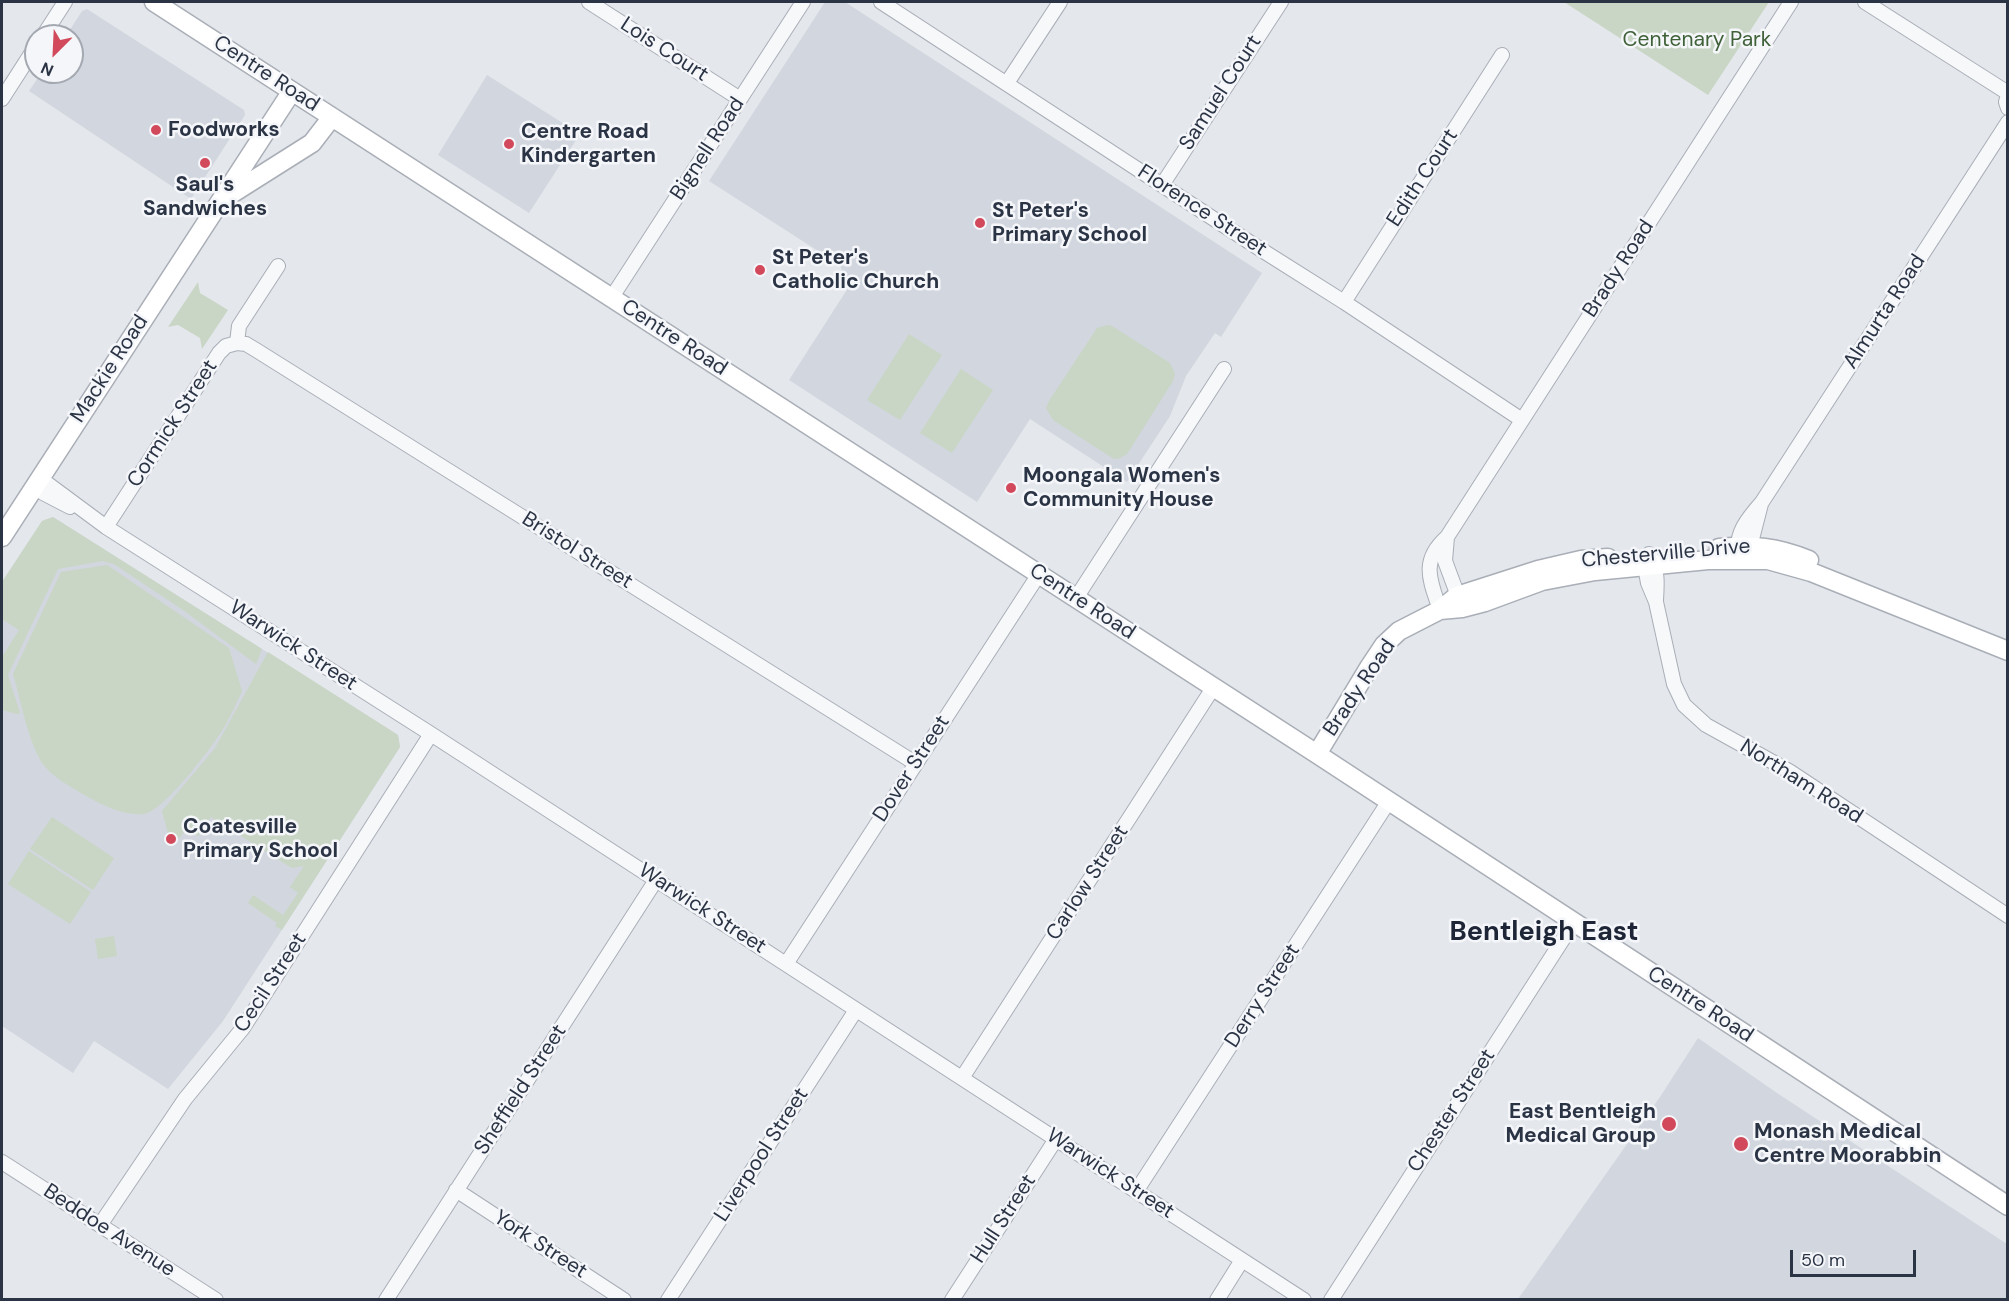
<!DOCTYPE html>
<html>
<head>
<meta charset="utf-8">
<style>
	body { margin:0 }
	#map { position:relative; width:2009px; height:1301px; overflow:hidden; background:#e4e7ec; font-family:"DM Sans",sans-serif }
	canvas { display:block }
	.frame { position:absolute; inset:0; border:3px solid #2b3445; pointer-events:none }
	.north { position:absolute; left:24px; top:24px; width:60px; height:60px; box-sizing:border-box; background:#f4f6f9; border:2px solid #a4a8b1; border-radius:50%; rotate:204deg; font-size:16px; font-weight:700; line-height:24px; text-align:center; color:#2b3445 }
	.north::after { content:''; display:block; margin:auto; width:21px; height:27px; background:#d1495b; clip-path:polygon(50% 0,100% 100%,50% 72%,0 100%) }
	.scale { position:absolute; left:1790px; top:1250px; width:126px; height:27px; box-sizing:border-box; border:3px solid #2b3445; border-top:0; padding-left:8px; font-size:18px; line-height:21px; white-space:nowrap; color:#2b3445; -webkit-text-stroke:4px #f4f6f9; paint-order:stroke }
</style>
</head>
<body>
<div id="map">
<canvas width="2009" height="1301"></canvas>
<div class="frame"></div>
<div class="north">N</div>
<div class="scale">50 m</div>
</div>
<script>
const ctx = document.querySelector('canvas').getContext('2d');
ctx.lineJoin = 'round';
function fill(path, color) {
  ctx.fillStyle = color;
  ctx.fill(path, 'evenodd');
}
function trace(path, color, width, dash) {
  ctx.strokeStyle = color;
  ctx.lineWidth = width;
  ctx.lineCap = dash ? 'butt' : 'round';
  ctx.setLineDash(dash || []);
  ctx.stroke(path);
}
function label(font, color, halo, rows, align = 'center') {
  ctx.font = font + ' "DM Sans",sans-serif';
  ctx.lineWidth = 5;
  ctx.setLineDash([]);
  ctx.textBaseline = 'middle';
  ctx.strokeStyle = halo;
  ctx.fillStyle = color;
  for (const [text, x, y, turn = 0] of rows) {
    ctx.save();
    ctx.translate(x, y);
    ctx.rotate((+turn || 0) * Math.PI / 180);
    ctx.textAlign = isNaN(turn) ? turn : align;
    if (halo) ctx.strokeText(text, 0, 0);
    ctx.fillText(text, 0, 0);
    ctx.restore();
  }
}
fill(new Path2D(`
	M825,2h20l417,271 -41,64 -6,-4 -29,43 -16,40 -43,66 -97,-63 -53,83 -188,-122 59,-92 -8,-23 -131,-84z
	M87,9l157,101 1,5 -54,84 -162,-108 13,-19h30v-36h-6l16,-25z
	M487,75l93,59 -51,79 -91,-58z
	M53,517l345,218 2,12 -177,274 -55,68 -74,-48 -21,32 -71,-47v-444l40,-61z
	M1698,1038l79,55 230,151v55h-489l142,-202z`), '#d2d6de');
fill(new Path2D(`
	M1564,2h205l-61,93z
	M198,282l2,11 28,17 -26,39 -2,-11 -22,-13 -10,2z
	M1107,325l5,1 58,37 5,11 -2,7 -46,73 -7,4 -6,1 -61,-39 -7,-12 3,-7 48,-73z
	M909,334l33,21 -42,65 -33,-20z
	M961,369l32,21 -41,63 -32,-20z
	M53,517l209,132 -6,15 -73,-54 -69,-46 -12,-3 -44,8 -50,106 12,38 -3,1 -15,-4v-53l17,-27 -17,-11v-37l40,-61z
	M107,565l122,83 13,43c-5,11 -10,22 -16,33 -10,19 -63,88 -82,90 -19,2 -40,-8 -56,-17 -15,-9 -37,-20 -47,-36 -14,-24 -20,-60 -28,-87l48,-102z
	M268,652l130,83 2,12 -118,183 -7,-4 2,-3 -29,-20 5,-8 30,20 15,-22 -8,-6 14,-21 -12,2 -5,-3 -76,-48 -13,19 -9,-4 -6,1 -3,5 -12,-5 -6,-22 53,-63z
	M52,817l62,41 -21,32 -63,-41z
	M29,851l62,41 -21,32 -62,-40z
	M114,936l3,20 -19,3 -3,-20z`), '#c9d6c5');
const street = new Path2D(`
	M589,2l151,97
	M881,2l379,247 84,53 178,118
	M1865,2l143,91
	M43,36l22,-34
	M1007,83l53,-81
	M2008,95l-2,7 2,6
	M2,99l34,-53
	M1162,185l119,-183
	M612,297l191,-295
	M1344,302l158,-247
	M237,343l9,1 10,6 659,413
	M37,482l11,2 58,43 325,207 873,566
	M37,482l6,11 27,14
	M106,527l113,-174 7,-7 11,-3 2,-17 39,-60
	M1447,537l-2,24 16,43
	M1744,553l8,-14 9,-35
	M1649,554l-4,12 3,17 8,19 18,82 10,21 22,20 83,46 219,145
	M1739,556c-5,-22 9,-38 23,-54l246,-380
	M1651,557c7,14 6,28 5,43
	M1076,598l148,-229
	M1440,610c-10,-30 -20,-49 7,-73l344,-535
	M786,964l253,-390
	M962,1078l251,-390
	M2,1162l214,138
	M456,1190l168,110
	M1137,1190l252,-389
	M100,1225l85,-126 58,-71 188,-294
	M386,1300l270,-420
	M668,1300l188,-290
	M952,1300l104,-161
	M1217,1300l25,-40
	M1331,1300l243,-378`);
const secondary = new Path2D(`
	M154,2l1163,752 691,452
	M225,198l87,-55 20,-26
	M2,537l290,-446
	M1719,548c35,-3 57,-1 90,12
	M1440,610l17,-14 81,-26 43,-10 27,-2
	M1317,754l53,-88 14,-21 15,-14 41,-21 22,-2 23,-6 57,-21 53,-10 113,-11h60l43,12 197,79`);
trace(street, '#a9aeb7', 16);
trace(secondary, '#a9aeb7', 21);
trace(street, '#f7f8fa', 14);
trace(secondary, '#fff', 18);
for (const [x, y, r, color] of [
	[156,130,6,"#d1495b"],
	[509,144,6,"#d1495b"],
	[205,163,6,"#d1495b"],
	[980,223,6,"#d1495b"],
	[760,270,6,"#d1495b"],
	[1011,488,6,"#d1495b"],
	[171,839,6,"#d1495b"],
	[1669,1124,8,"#d1495b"],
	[1741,1144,8,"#d1495b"]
]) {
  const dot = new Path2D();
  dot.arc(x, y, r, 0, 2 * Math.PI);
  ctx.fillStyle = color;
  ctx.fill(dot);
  trace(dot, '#f4f6f9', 2);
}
label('21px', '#3f6138', '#f4f6f9', [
	["Centenary Park",1697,40]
]);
label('21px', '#2b3445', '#f4f6f9', [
	["Lois Court",664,50,33],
	["Centre Road",266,74,33],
	["Samuel Court",1221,93,-57],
	["Bignell Road",708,149,-57],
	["Edith Court",1423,178,-57],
	["Florence Street",1202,211,33],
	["Brady Road",1619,269,-57],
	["Almurta Road",1885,312,-57],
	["Centre Road",674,338,33],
	["Mackie Road",110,369,-57],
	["Cormick Street",173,424,-57],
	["Bristol Street",577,551,32],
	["Chesterville Drive",1666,554,-5],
	["Centre Road",1082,602,33],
	["Warwick Street",293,646,33],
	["Brady Road",1360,688,-56],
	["Dover Street",912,769,-57],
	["Northam Road",1801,782,32],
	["Carlow Street",1088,883,-57],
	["Warwick Street",702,909,33],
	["Cecil Street",271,983,-57],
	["Derry Street",1263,996,-57],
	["Centre Road",1700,1005,33],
	["Sheffield Street",521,1090,-57],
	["Chester Street",1452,1111,-57],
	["Liverpool Street",762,1155,-57],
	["Warwick Street",1110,1174,33],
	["Hull Street",1004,1219,-57],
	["Beddoe Avenue",109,1231,33],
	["York Street",540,1245,33]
]);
label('bold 21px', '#2b3445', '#f4f6f9', [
	["Foodworks",168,130],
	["Centre Road",521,132],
	["Kindergarten",521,156],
	["Saul's",205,185,"center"],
	["Sandwiches",205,209,"center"],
	["St Peter's",992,211],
	["Primary School",992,235],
	["St Peter's",772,258],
	["Catholic Church",772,282],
	["Moongala Women's",1023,476],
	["Community House",1023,500],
	["Coatesville",183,827],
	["Primary School",183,851],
	["East Bentleigh",1656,1112,"right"],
	["Medical Group",1656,1136,"right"],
	["Monash Medical",1754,1132],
	["Centre Moorabbin",1754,1156]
], 'left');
label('bold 27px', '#1d2536', '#f4f6f9', [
	["Bentleigh East",1544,933]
]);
</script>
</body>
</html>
